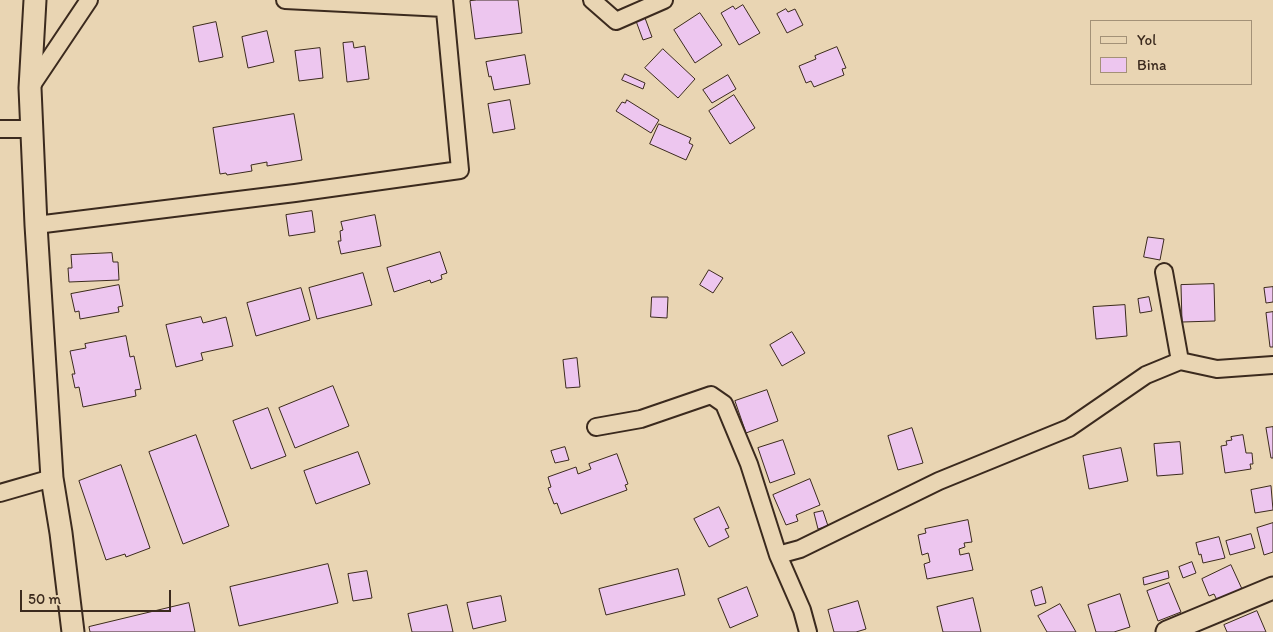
<!DOCTYPE html>
<html>
<head>
<meta charset="utf-8">
<style>
	body { margin:0 }
	#map { position:relative; width:1273px; height:632px; overflow:hidden; background:#e9d5b3; font-family:Itim,sans-serif }
	canvas { display:block }
	.legend { position:absolute; left:1090px; top:20px; width:162px; height:65px; box-sizing:border-box; background:#e9d5b3; border:1px solid #a39177; margin:0; padding:6px 9px; list-style:none; font-size:15px; color:#3b2a1e }
	.legend li { display:flex; align-items:center; gap:10px; height:25px }
	.legend b { width:25px; border:1px solid #a39177 }
	.scale { position:absolute; left:20px; top:590px; width:151px; height:22px; box-sizing:border-box; border:2px solid #3b2a1e; border-top:0; padding-left:6px; font-size:15px; line-height:18px; white-space:nowrap; color:#3b2a1e; -webkit-text-stroke:4px #e9d5b3; paint-order:stroke }
</style>
</head>
<body>
<div id="map">
<canvas width="1273" height="632"></canvas>
<ul class="legend">
<li><b style="height:6px;background:#e9d5b3"></b>Yol</li>
<li><b style="height:14px;background:#edc6ef"></b>Bina</li>
</ul>
<div class="scale">50 m</div>
</div>
<script>
const ctx = document.querySelector('canvas').getContext('2d');
ctx.lineJoin = 'round';
function fill(path, color) {
  ctx.fillStyle = color;
  ctx.fill(path, 'evenodd');
}
function trace(path, color, width, dash) {
  ctx.strokeStyle = color;
  ctx.lineWidth = width;
  ctx.lineCap = dash ? 'butt' : 'round';
  ctx.setLineDash(dash || []);
  ctx.stroke(path);
}
const building = new Path2D(`
	M477,0h41l4,33 -47,6 -5,-38z
	M743,5l17,28 -21,12 -18,-32 12,-7 2,3z
	M786,9l2,3 7,-3 8,16 -16,8 -10,-19z
	M700,13l22,32 -27,18 -21,-33z
	M645,18l7,19 -9,3 -7,-19z
	M216,22l7,35 -24,5 -6,-35z
	M267,31l7,31 -26,6 -6,-31z
	M353,42l1,6 11,-2 4,33 -22,3 -4,-39z
	M837,47l9,21 -4,1 2,6 -30,12 -3,-6 -5,2 -7,-17 17,-7 -1,-3z
	M320,48l3,30 -24,3 -4,-30z
	M663,49l32,30 -17,19 -33,-30z
	M525,55l5,29 -36,6 -3,-14 -2,1 -3,-15z
	M625,74l20,9 -2,6 -21,-9z
	M728,75l8,14 -24,14 -9,-13z
	M734,95l21,33 -25,16 -21,-33z
	M510,100l5,29 -22,4 -5,-29z
	M627,100l32,20 -8,13 -35,-22 6,-9 3,1z
	M294,114l8,46 -35,6v-4l-16,3 1,6 -25,4 -1,-2 -6,1 -7,-46z
	M659,124l32,14 -2,5 4,2 -7,15 -36,-16z
	M312,211l3,21 -26,4 -3,-21z
	M375,215l6,31 -40,8 -3,-13h3l-1,-10 3,-1 -2,-8z
	M1148,237l16,2 -4,21 -16,-3z
	M440,252l7,21 -6,2 1,4 -11,4 -1,-3 -36,12 -7,-24z
	M112,253l1,9h5l1,18 -50,2 -1,-14h4l-1,-13z
	M709,270l14,8 -10,15 -13,-8z
	M363,273l9,32 -55,14 -8,-31z
	M1214,284l1,37 -33,1 -1,-37z
	M119,285l4,21 -5,1 1,5 -39,7 -1,-8 -4,1 -4,-18z
	M1273,287v15l-7,1 -2,-15z
	M301,288l9,32 -54,16 -9,-33z
	M652,297h16l-1,21 -16,-1z
	M1149,297l3,14 -12,2 -2,-14z
	M1125,305l2,31 -31,3 -3,-32z
	M1273,312v35h-3l-4,-34z
	M201,317l2,6 23,-6 7,29 -32,7 2,7 -27,7 -10,-42z
	M792,332l13,21 -23,13 -12,-21z
	M126,336l4,21 4,-1 7,33 -6,1 1,6 -53,11 -4,-20 -4,1 -3,-14h3l-5,-23 16,-3 -1,-4z
	M577,358l3,29 -14,1 -3,-28z
	M333,386l16,40 -54,22 -16,-40z
	M767,390l11,31 -32,12 -11,-32z
	M268,408l18,48 -35,13 -18,-48z
	M1273,427v31h-2l-5,-30z
	M912,428l11,35 -25,7 -10,-34z
	M196,435l33,91 -46,18 -34,-92z
	M1243,435l3,18h6l1,11h-3l1,5 -26,4 -4,-27 6,-1 -1,-4 6,-1 -1,-3z
	M783,440l12,34 -25,9 -12,-35z
	M1180,442l3,32 -26,2 -3,-32z
	M565,447l4,13 -14,3 -4,-12z
	M1121,448l7,33 -39,8 -6,-33z
	M358,452l12,32 -54,20 -12,-33z
	M617,454l11,30 -3,1 2,5 -66,24 -4,-11 -3,1 -6,-16 3,-1 -3,-10 28,-10 2,7 13,-5 -2,-5z
	M121,465l29,83 -24,9 -1,-3 -19,6 -27,-79z
	M810,479l10,26 -24,10 2,6 -12,4 -13,-30z
	M1271,486l2,24 -18,3 -4,-23z
	M719,507l10,21 -4,1 4,8 -20,10 -15,-28z
	M823,511l5,15 -10,3 -4,-16z
	M968,520l4,22 -8,1 1,4 -6,2 1,6 9,-2 4,17 -46,9 -3,-15 6,-2 -2,-9 -6,2 -4,-20 8,-2 -1,-4z
	M1273,523v29l-9,3 -7,-27z
	M1251,534l4,14 -25,7 -4,-14z
	M1219,537l6,21 -22,5 -2,-9 -2,1 -3,-12z
	M1192,562l4,11 -13,5 -4,-11z
	M328,564l10,39 -99,23 -9,-39z
	M1231,565l11,24 -25,11 -3,-6 -5,2 -7,-17z
	M678,569l7,26 -79,20 -7,-26z
	M367,571l5,27 -19,3 -5,-27z
	M1168,571l1,7 -25,7 -1,-7z
	M1169,583l12,29 -23,9 -11,-30z
	M747,587l11,29 -28,12 -12,-29z
	M1042,587l4,16 -11,3 -4,-15z
	M1120,594l10,33 -16,5h-18l-8,-27z
	M501,596l5,25 -33,8 -6,-26z
	M973,598l8,34h-38l-6,-25z
	M858,601l8,28 -10,3h-22l-6,-22z
	M189,603l6,29h-105l-1,-5z
	M1060,604l16,28h-29l-9,-16z
	M447,605l6,27h-41l-4,-18z
	M1257,611l9,21h-39l-3,-7z`);
fill(building, '#edc6ef');
trace(building, '#3b2a1e', 1);
const minor = new Path2D(`
	M285,0l159,8
	M592,0l24,21 48,-21
	M30,88l59,-88
	M0,129h32
	M36,225l259,-32 165,-23 -16,-170
	M1164,272l16,89
	M596,427l45,-8 70,-24 13,9 25,60 29,91 24,55 6,22
	M0,493l52,-15
	M778,555l22,-6 139,-68 130,-53 77,-53 34,-14 37,8 56,-4`);
const tertiary = new Path2D(`
	M35,0l-5,88 6,137 16,253 9,55 12,99
	M1167,632l106,-44`);
trace(minor, '#3b2a1e', 20);
trace(tertiary, '#3b2a1e', 25);
trace(minor, '#e9d5b3', 16);
trace(tertiary, '#e9d5b3', 21);
</script>
</body>
</html>
